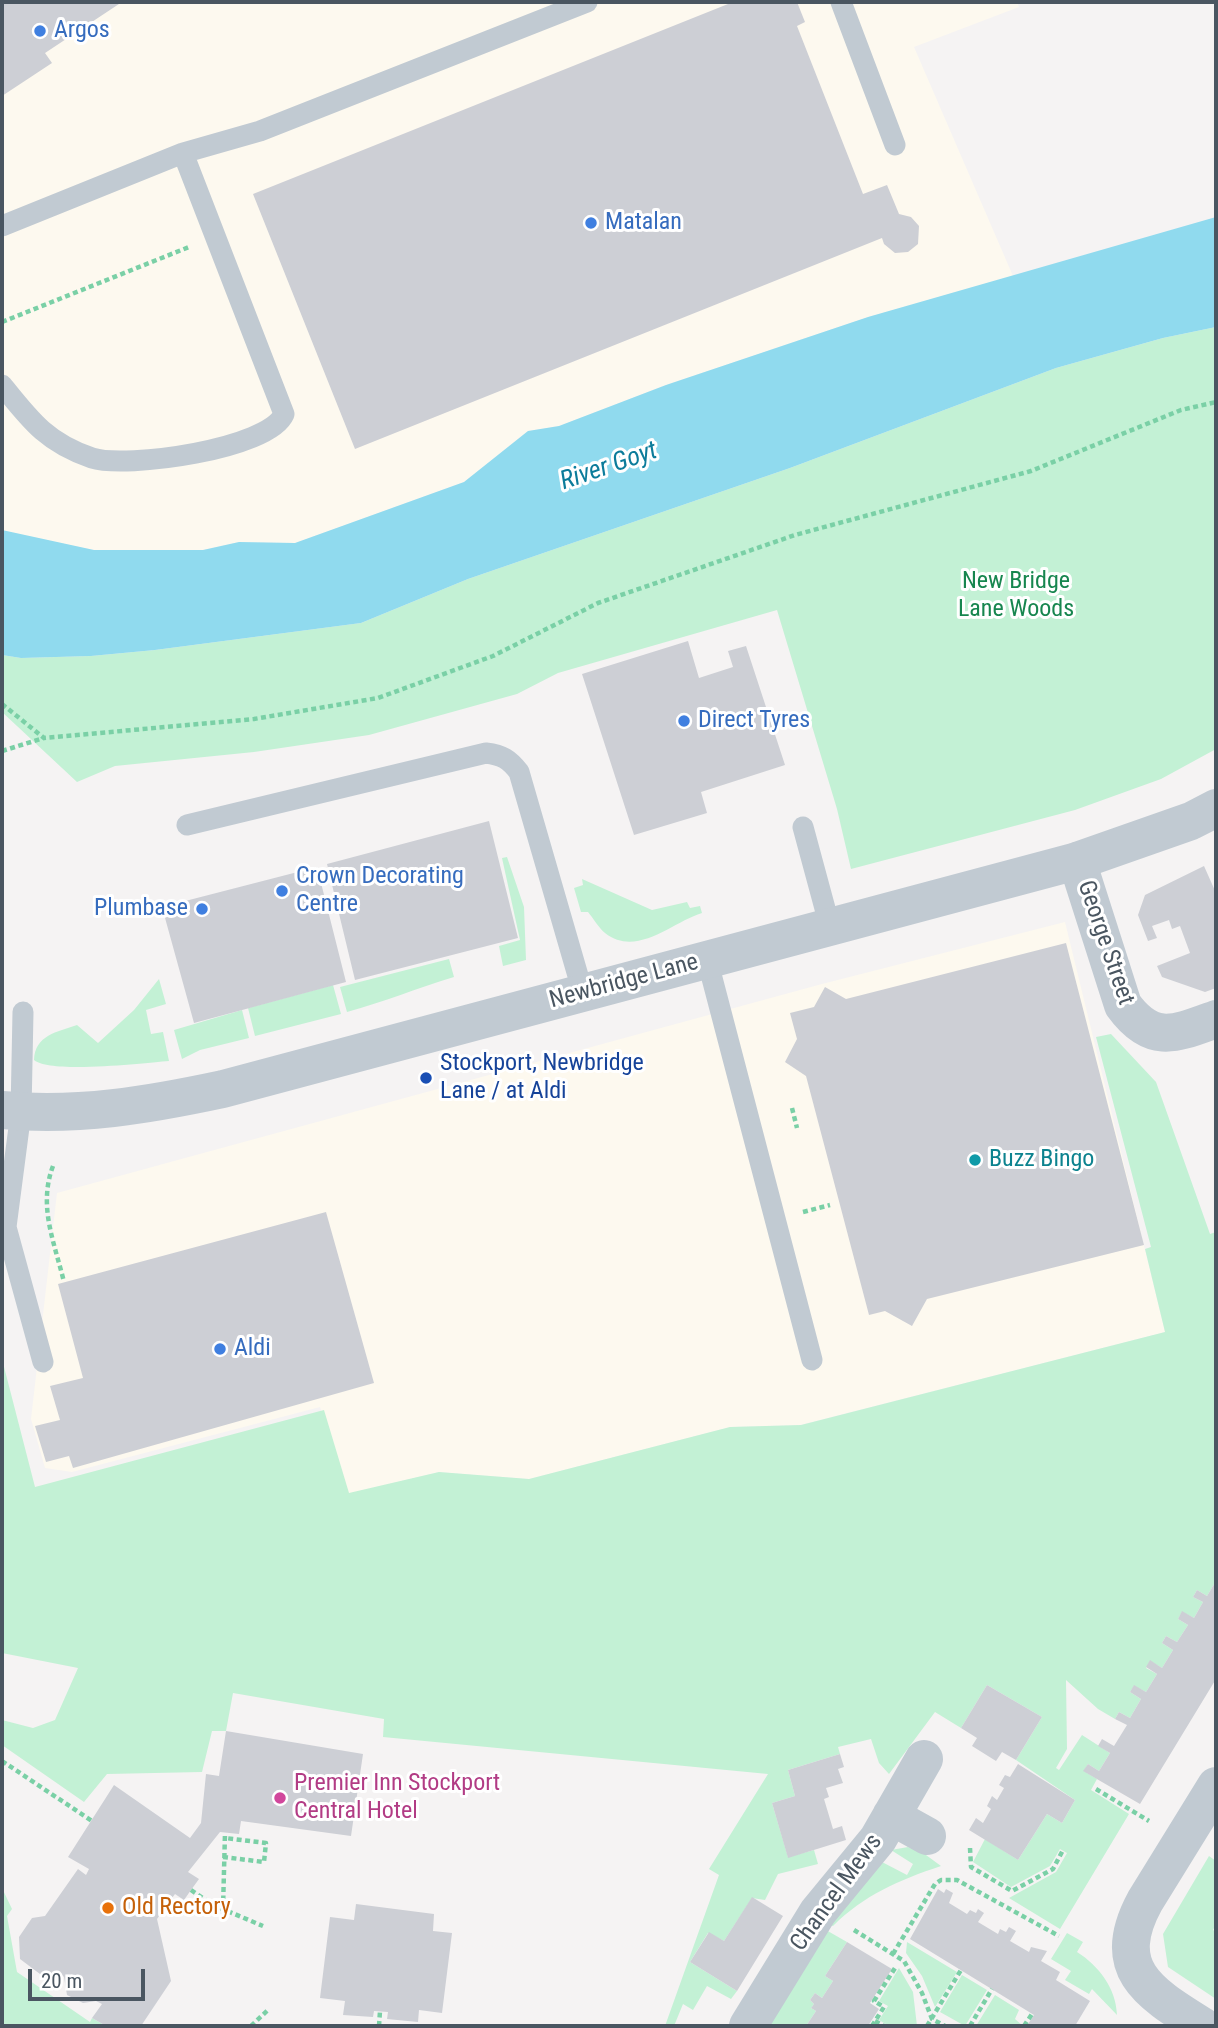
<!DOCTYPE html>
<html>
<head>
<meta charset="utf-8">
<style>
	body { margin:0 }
	#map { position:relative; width:1218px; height:2028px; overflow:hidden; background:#f5f3f3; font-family:"Roboto Condensed",sans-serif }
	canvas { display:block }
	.frame { position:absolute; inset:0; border:4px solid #4a5661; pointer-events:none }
	.scale { position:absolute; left:28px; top:1969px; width:117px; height:32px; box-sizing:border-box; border:4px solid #4a5661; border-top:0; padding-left:9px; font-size:21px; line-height:24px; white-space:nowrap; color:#4a5661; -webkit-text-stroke:5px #fff; paint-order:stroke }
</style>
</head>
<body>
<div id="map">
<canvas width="1218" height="2028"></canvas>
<div class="frame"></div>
<div class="scale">20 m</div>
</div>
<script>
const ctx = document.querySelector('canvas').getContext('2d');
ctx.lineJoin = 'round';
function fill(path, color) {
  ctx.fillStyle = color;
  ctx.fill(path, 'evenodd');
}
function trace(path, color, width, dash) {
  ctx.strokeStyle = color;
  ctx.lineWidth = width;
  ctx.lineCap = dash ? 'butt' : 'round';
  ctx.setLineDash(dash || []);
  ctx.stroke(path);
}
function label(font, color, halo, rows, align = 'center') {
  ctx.font = font + ' "Roboto Condensed",sans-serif';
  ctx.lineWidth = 6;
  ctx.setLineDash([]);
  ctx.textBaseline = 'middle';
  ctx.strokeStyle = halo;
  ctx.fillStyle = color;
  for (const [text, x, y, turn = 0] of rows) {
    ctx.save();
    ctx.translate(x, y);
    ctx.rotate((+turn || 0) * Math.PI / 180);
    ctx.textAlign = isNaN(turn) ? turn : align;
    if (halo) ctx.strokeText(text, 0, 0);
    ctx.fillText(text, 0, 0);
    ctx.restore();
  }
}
fill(new Path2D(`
	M2,2h1015l2,5 -105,40 99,229 -145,41 -202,68 -107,41 -31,5 -64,51 -169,61 -56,-1 -36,8h-109l-73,-15 -19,-5z
	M1065,922l100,410 -365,93 -70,2 -201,52 -90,-7 -91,22 -28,-87 -248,65 -27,-4 -14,-49 26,-226 765,-209z`), '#fdf9ef');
fill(new Path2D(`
	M1216,327v422l-55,30 -86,31 -224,59 -14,-60 -60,-199 -219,63 -41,21 -148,41 -115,17 -139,14 -38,16 -75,-70v-57l19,3 70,-2 64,-6 206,-27 107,-44 322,-111 266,-100 107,-30z
	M507,857l17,50 2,53 -23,6 -4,-20 21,-6 -18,-82z
	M582,879l70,31 35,-8 3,6 10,-2 2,7c-30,9 -65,45 -97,20 -6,-5 -12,-15 -17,-21h-7l-7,-24 9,-3z
	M449,959l5,18c-37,11 -70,25 -107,35l-7,-25z
	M159,979l7,25 -20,6 5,24 12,-2 6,29c-24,2 -119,13 -135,-1 1,-25 23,-28 43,-35l21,18 36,-33z
	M333,985l8,29 -86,22 -7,-28z
	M242,1010l7,28 -49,12 -18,9 -8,-29z
	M1111,1034l45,48 54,152 6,-2v349l-9,15 -10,-6 -4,7 10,5 -9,16 -12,-6 -4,7 10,6 -11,17 -11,-6 -4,7 11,7 -11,18 -12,-7 -4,7 11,6 -11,18 -12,-6 -4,6 11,7 -11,19 -11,-6 -4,7 -17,-10 -32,-29 1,69 -11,19 3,2 23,-35 28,18 -11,18 -11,-7 -4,7 13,8 -6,11 38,24 -69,115 -51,-31 47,-26 11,-19 -7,-4 -10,17 -39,21 -38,-25 12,-23 33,21 29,-46 15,9 13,-23 -59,-40 26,-43 -55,-32 -26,43 -26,-16 -46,62 -10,-11 -8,-24 -33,8 2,7 -52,16 7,26 -23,7 16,54 26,-7 4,14 -40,10 -13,26 -13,-2 -28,43 -16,-8 -18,29 47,29 -6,8 -24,-13 -14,24 -10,-6 -9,22h-9l54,-151 -10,-6 59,-95 -385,-37 1,-18 -151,-26 -7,38h-14l-10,41 -95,2 -23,28 -82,-57v-25l31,8 22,-8 23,-52 -76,-15v-294l33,128 289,-77 25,83 90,-21 90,7 201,-52 71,-2 364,-93 -20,-83 6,-2 -55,-210z
	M908,1847l18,8 15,11c-42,14 -77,29 -108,60l-5,-2 54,-62 25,13 6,-11 -22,-14z
	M1209,1856l7,5v63l-3,6 3,2v67l-48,-32 -5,-33z
	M2,1888l10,21 -5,7 10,56 73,50 2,-4 14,8 -104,-2z
	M826,1930l21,12 -22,34 8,5 -11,17 -7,-5 -5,7 4,4 -3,4 5,3 -10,15h-38z
	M1067,1933l16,9 -6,10c22,14 39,36 40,63l-25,-26 -3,5 -24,-14 6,-9 -20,-12z
	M907,1942l50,30 -22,35 -13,-31 -16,-23z
	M899,1968l14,24 4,34h-28l-10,-6 9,-14 -9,-5z
	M962,1975l25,15 -22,36 -25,-14z
	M995,1995l24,15 -4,9 8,7h-47z`), '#c3f1d5');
fill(new Path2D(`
	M1216,217v110l-53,11 -107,30 -266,100 -322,111 -107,44 -206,27 -64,6 -70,2 -19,-3v-125l92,20h109l36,-8 56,1 169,-61 64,-51 31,-5 107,-41 202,-68z`), '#90daee');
fill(new Path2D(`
	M2,2h120l-77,51 7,10 -50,33z
	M733,2h64l8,20 -8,4 66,168 24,-9 12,29 12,3 8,9 -1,18 -10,8 -13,1 -11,-9 -2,-6 -527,211 -102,-255z
	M688,641l11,37 34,-11 -5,-16 18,-5 39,119 -84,27 6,21 -73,22 -52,-161z
	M489,821l29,117 -163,42 -28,-116z
	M1204,866l12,27v95l-11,4 -43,-15 -5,-11 33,-13 -10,-27 -8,3 -3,-9 -17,6 5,12 -9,3 -10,-26 7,-20z
	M317,867l29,115 -152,41 -32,-116z
	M1066,943l78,302 -217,54 -15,27 -27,-15 -16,4 -63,-239 -21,-14 12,-23 -7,-26 24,-6 11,-20 21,12z
	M326,1212l48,171 -301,85 -4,-12 -23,6 -11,-36 25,-6 -10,-34 33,-8 -25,-94z
	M1216,1581v98l-76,125 -57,-33 5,-7 11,7 11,-18 -12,-7 4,-7 12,7 13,-21 -12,-6 4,-7 11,6 11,-19 -11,-7 4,-7 12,7 11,-18 -11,-7 4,-7 12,8 11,-18 -11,-7 4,-7 11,6 11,-17 -10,-6 4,-8 12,7 9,-16 -10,-5 4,-7 10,6z
	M987,1685l55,32 -26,43 -14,-8 -6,9 -24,-15 5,-8 -16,-10z
	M226,1731l137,23 -12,82 -110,-15 -2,13 -19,-2 -32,40 11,7 -8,11 -7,10 -9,-6 -18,25 14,62 -30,45h-35l-14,-8 10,-14 -6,-3 -13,2 -16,-8 -3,-18 -4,-4 -16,4 -24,-18 -1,-22 13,-19 13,-2 33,-47 8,6 3,-6 -21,-12 46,-72 76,53 11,-15 5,-49 13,2z
	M840,1754l4,13 -6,2 5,14 -17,5 3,9 -5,2 9,30 9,-3 4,14 -58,18 -16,-55 23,-7 -7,-26z
	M1018,1764l57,36 -13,23 -15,-9 -29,46 -49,-30 7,-12 7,5 8,-14 -4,-3 5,-10 5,4 7,-12 -5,-3 6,-10 5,2z
	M938,1889l6,4 2,-4 7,4 -4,10 18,11 3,-4 6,3 2,-4 6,4 -6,9 20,12 2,-5 6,3 3,-5 7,4 -6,10 19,11 2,-5 16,4 -6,10 19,11 -4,8 34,21 -15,25h-43l-4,-2 6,-9 -124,-76z
	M752,1897l31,19 -46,75 -47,-29 19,-30 15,9z
	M356,1904l78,10 -1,17 19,2 -10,80 -23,-3 -1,12 -31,-3 1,-7 -14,-1 -1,6 -30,-2 2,-14 -25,-3 10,-81 24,3z
	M847,1942l45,27 -22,34 9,6 -11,17h-62l10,-15 -5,-3 3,-4 -4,-4 5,-7 7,5 11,-17 -8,-5z`), '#cdcfd5');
trace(new Path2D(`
	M2,322l187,-75
	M2,704l42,34 210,-19 124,-21 115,-42 105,-53 197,-68 236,-64 150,-61 35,-8
	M2,751l42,-13
	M792,1108l5,20
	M53,1166c-15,40 1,75 11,116
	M803,1212l27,-7
	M2,1761l90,60
	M1096,1789l53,32
	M970,1848l1,19 41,24 41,-22 10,-19
	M223,1857l41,5 2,-19 -41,-5
	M191,1890l22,15 50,21
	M223,1909l2,-76
	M854,1930l50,31 18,32 10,26 13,7
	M893,1954l42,-70 6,-4h16l102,56
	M875,2021l9,5
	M251,2026l18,-17
	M379,2026l1,-15
	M872,2026l12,-19 -10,-6 21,-33
	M927,2026l34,-56
	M970,2026l22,-37
	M1024,2026l8,-12`), '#7ad0a6', 4.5, [5, 3.5]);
trace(new Path2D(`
	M841,2l54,143
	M2,226l181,-73 77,-22 327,-129
	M2,385c28,35 45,58 90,73 34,11 177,-9 192,-44l-101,-261
	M187,825l299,-72c16,2 23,6 33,19l64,221
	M803,827l27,100
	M707,959l105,401
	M23,1012l-2,100 -15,115 37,135`), '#c1cad2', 21);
trace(new Path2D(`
	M1077,861l46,144c29,40 52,29 93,14
	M891,1816l36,20
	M748,2026l70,-114 60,-73 46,-80
	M1202,2026c-53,-33 -94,-57 -57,-125l71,-115`), '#c1cad2', 38);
trace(new Path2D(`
	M2,1110c76,7 146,-5 221,-21l854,-228 114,-40 25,-13`), '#c1cad2', 38);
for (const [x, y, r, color] of [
	[40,31,7,"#3f7fe0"],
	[591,223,7,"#3f7fe0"],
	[684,721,7,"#3f7fe0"],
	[282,891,7,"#3f7fe0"],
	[202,909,7,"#3f7fe0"],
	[426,1078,7,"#1a4fb4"],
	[975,1160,7,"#0f9aa8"],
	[220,1349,7,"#3f7fe0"],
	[280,1798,7,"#d1479c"],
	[108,1908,7,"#e8710a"]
]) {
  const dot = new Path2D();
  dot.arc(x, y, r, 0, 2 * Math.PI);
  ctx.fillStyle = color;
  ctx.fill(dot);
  trace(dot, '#fff', 2.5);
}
label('24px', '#366cbe', '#fff', [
	["Argos",54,31],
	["Matalan",605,223],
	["Direct Tyres",698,721],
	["Crown Decorating",296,877],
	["Centre",296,905],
	["Plumbase",188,909,"right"],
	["Aldi",234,1349]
], 'left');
label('24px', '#17864f', '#fff', [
	["New Bridge",1016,582],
	["Lane Woods",1016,610]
]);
label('24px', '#4a5661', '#fff', [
	["George Street",1105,943,71],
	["Newbridge Lane",624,982,-15],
	["Chancel Mews",837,1893,-54]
]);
label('24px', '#164399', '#fff', [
	["Stockport, Newbridge",440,1064],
	["Lane / at Aldi",440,1092]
], 'left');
label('24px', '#0d838f', '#fff', [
	["Buzz Bingo",989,1160]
], 'left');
label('24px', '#b23c85', '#fff', [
	["Premier Inn Stockport",294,1784],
	["Central Hotel",294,1812]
], 'left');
label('24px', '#c56008', '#fff', [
	["Old Rectory",122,1908]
], 'left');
label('italic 26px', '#0c7c9b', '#fff', [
	["River Goyt",609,467,-19]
]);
</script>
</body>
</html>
